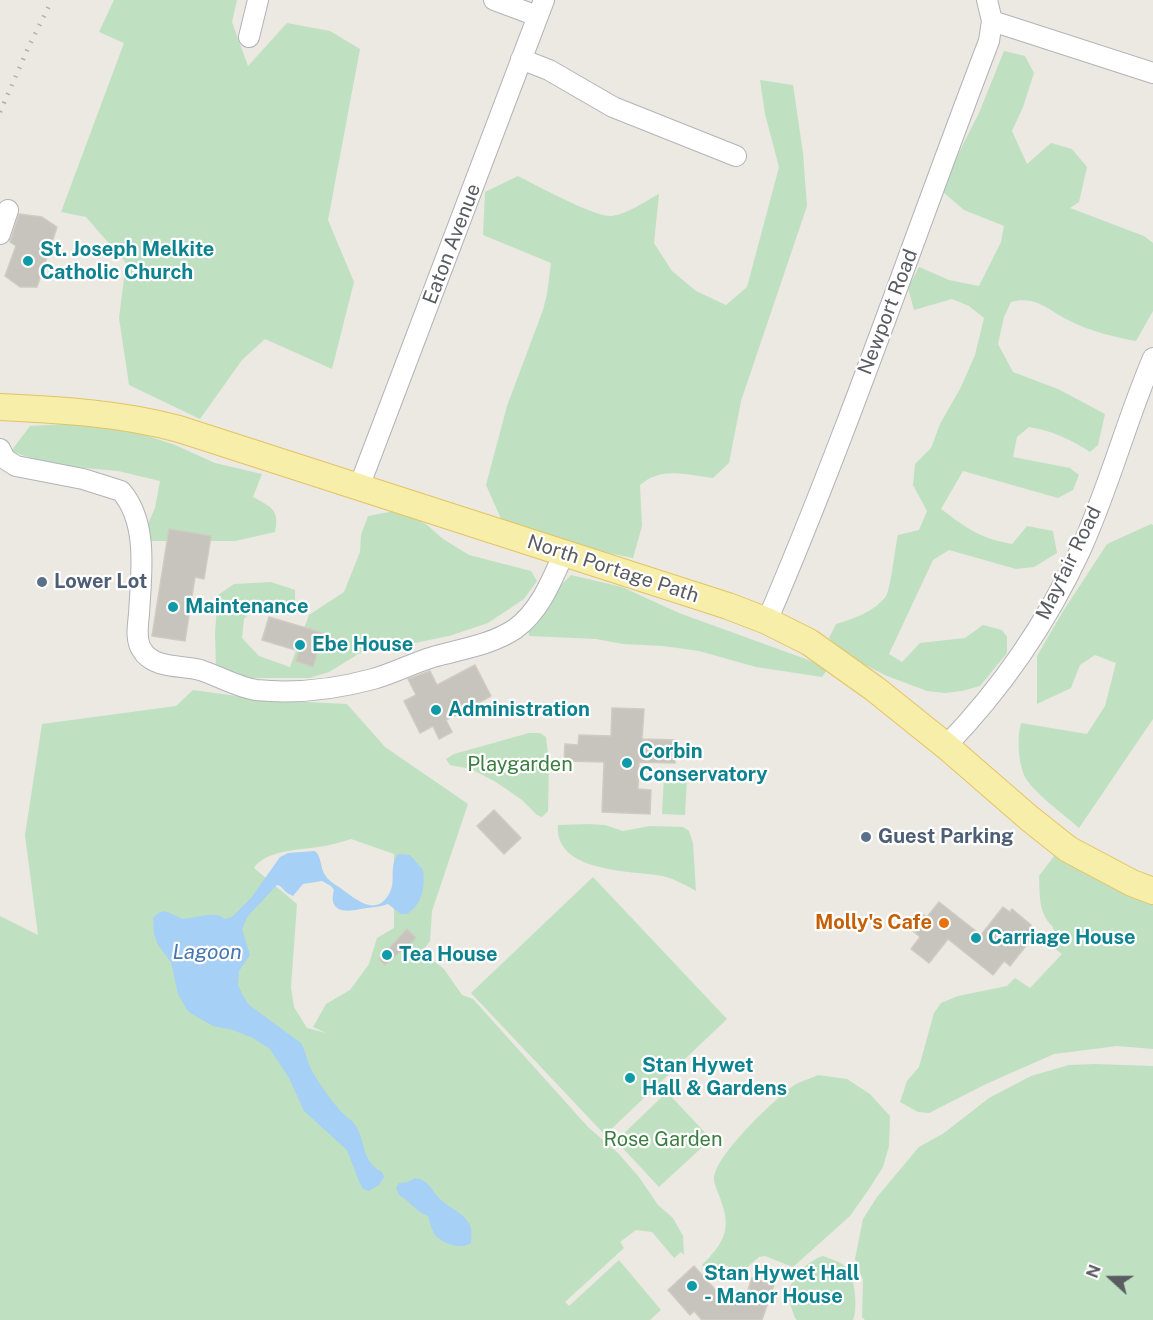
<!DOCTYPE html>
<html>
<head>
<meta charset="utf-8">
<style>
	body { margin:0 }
	#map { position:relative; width:1153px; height:1320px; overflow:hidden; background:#ebe9e1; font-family:"Public Sans",sans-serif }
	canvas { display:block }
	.north { position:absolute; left:1081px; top:1248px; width:60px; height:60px; -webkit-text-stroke:4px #fff; paint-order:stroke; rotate:291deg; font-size:16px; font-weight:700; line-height:24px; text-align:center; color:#5a5c61 }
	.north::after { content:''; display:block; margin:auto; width:21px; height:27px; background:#5a5c61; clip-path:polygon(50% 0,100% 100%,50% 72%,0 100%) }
</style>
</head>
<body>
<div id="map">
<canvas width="1153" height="1320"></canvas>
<div class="north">N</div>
</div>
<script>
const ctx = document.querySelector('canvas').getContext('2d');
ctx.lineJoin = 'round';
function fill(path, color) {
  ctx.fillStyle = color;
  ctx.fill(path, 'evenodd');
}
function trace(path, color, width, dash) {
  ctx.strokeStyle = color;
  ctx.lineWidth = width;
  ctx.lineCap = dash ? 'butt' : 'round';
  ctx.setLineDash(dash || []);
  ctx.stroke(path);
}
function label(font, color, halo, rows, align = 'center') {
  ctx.font = font + ' "Public Sans",sans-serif';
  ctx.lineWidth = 4.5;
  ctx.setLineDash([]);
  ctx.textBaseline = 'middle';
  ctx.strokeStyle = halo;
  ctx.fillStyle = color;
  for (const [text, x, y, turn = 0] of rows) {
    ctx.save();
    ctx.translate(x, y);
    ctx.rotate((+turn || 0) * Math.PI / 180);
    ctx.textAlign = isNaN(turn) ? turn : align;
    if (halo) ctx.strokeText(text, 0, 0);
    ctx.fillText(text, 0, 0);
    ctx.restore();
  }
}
fill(new Path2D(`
	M114,0h123l-5,22 16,44 39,-43 43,8 30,18 -32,171 26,62 -22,87 -67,-30 -23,21 -42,59 -71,-34 -10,-67 7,-55 -40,-46 -25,-5 63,-169 -25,-11z
	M1004,51l21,5 9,17 -11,34 -11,24 15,33 24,-21 21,6 15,18 -8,35 -9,6 74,28 9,7v68l-17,30c-22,-4 -43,-9 -64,-19 -23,-10 -34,-27 -61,-20l-7,15 -6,27 15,28 45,17 47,25 -7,31 -8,7c-20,-13 -37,-21 -61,-25l-12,10 -4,20 57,11 9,7 -6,15 -15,8 -95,-27 -22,38c27,20 38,29 71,35l15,-18 26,5 4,22 -23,14 -18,2 -67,-19 -16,10 -44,94 13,8 18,-19 45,-5 18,-13 19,5 5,7v16l-27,33 -18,5 -17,2 -18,-2 -40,-15 -43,-22 -15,-16 7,-14c15,-4 40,-13 50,-28 5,-8 9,-49 12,-61l21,-5 8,-19 -14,-26 2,-21 16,-16 9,-24 21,-37 14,-32 9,-37 -15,-12 -17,-7 -38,11 -6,-22 11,-21 30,13 30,6 22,-44 3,-16 -40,-16 -21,-18 10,-28 26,-51z
	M760,80l33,5 10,68 4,53 -66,195 -12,62 -16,15c-27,-3 -51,-12 -73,7l2,41 -9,32 -39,-8 -92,-29 -16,-36 21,-79 36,-96 4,-16 4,-31 -68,-28 2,-43 33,-16c18,9 78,42 94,40 15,-2 34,-15 47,-22l-5,49 18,28 24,20 30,14 21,-18 32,-120 -14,-53z
	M84,423l58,11 33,11 40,18 47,11 -9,23c18,10 27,12 22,35l-40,9h-86l-3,-13 9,-20 5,-27 -42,-10 -67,-6 -40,-14 19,-25z
	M400,510l27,15 16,14 26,16 62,16 6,10 -13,18 -36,24 -39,13 -39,8 -32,4 -18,5 -31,19 -20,6h-77l-16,-11 -1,-34 3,-38 16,-11 37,-2 24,8v17l-8,3 -30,-5 -13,14 -2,19 17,18 31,11 19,-52 35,-23 16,-40 1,-17 7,-19z
	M1151,524l2,1v194l-74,109c-13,-12 -49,-38 -55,-53 -6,-14 -7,-38 -3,-52l66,11 18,-28 11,-43 -21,-8 -15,10 -9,23 -34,16v-48l25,-43 45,-69z
	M571,575l51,12 57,26 135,49 13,8 -5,7 -66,-10 -57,-16 -36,-5 -40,-2 -27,-5 -67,-3 -1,-10 24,-32z
	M193,690l73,10 81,4 38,43 83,57 -36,107 -2,30 -8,11 22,17 18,26 11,4 115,128 30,26 21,24 19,28 15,13 10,18 1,19 -3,-3 -7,6 -22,-26 -16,-2 -16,12 4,6 -59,54 4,4 50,-46 42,50 -11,10h-650v-404l38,19 -13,-100 17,-111 134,-18zM351,839l43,15v74l-17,10 -8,26 -19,26 -24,14 -13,23 13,6 -19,-5 -13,-21 -3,-20 6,-83 -43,-36c12,-18 45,-18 64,-21 11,-1 22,-5 33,-8z
	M529,733h11l6,4 3,26 -1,48 -6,6 -5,-2 -15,-15 -26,-18 -25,-13 -21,-4 -4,-6 8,-5z
	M664,777l23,1 -2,37 -23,-1z
	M588,824l17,1 18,6 27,-5 33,1 6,4 4,12 3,48c-12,-7 -25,-14 -39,-16 -30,-4 -103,-4 -99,-50z
	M1054,856l34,18 65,28v147l-36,-3 -63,8 -68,30 -57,29 -11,-1 -18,-10 7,-21 12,-14 15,-54 7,-10 17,-7 49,-10 8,-8 15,10 32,-34 -19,-15 6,-7h5l-1,-5c-15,-14 -13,-32 -14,-51z
	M593,877l134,142 -122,116 -134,-142z
	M1095,1064l58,2v254h-288l-3,-3 1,-37 -8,-21 8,-40 14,-22 42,-50 25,-14 45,-35 42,-22 38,-11z
	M818,1075l29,4 23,15 20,22 -1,30 -6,21 -14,22 -19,27 -57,51 -28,-11 -6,1 -20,17 -13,-9 -13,10 -11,-10c21,-21 30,-35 19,-64 -2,-7 -7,-16 -7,-22 0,-23 60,-79 79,-93 7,-5 17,-7 25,-11z
	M667,1092l44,47 -52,48 -43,-46z
	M823,1256c7,3 17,5 23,11 9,9 12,41 7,53h-56l-2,-2c-3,-8 -6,-16 -6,-24 1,-17 19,-33 34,-38z`), '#bfe1c1');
fill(new Path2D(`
	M315,851c7,6 5,17 10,24 4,7 12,10 18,15 14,10 33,27 46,4 8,-13 -1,-26 9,-40l12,1 13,15c2,18 0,33 -16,44h-6l-13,-10c-11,4 -18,3 -28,5 -16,4 -32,2 -26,-19l-3,-4 -9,-5 -19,3 -10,12 -6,-3 -7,-7 -3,-1 -29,31 -6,13 8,26 -11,16 -1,14 5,11 6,9 52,38c5,9 6,17 10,26 5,10 25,39 34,46 2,3 5,4 7,6 15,16 7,39 30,51l2,5 -5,8 -10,6 -6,-2 -3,-5 -13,-34 -43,-39 -15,-33 -19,-29 -17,-11 -20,-8 -20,-4 -21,-12 -5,-4 -9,-16 -7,-32 -13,-17 -4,-11 -1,-16 5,-5 7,-2 18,8 25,-4h10l7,4 7,-2 19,-19 29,-41 8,-4z
	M415,1178c14,2 16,12 25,21 10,10 26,14 31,29 1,4 0,10 0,15 -10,7 -28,1 -36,-8 -4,-6 -5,-13 -7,-19 -13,-5 -18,-15 -29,-21l-3,-7 3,-5 9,-1z`), '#a6d0f6');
const building = new Path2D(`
	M19,214l23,3 15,10 -20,60h-17l-15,-11 11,-30 -6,-4z
	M169,529l42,7 -7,43 -9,-2 -10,64 -33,-5z
	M269,617l54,16 -10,34 -17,-6 3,-10 -37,-11z
	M475,665l16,31 -45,24 6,12 -13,7 -6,-13 -13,7 -16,-32 12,-6 -8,-16 22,-8 7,14z
	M612,708l32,1 -2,30 34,1 -1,23 -36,-1 -1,27 13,1 -1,24 -48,-2 2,-50 -40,-1 1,-17 13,1 1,-10 32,1z
	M494,810l27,28 -17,16 -27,-28z
	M939,902l42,33 22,-28 7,5 2,-3 19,16 -2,3 7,5 -26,33 -6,-5 -11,14 -45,-36 -19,24 -18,-14 9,-12 -8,-7 12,-15 3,2z
	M407,929l9,9 -31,27 -6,-6z
	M694,1266l27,30 9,-9 14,15 8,-24 22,7 -12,35h-60l-8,-9 -4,4 -22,-25z`);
fill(building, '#c7c4be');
trace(building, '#cfcbc0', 1.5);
const minor = new Path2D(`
	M494,0l43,16
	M992,21l161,52
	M249,37l9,-37
	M521,59l28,11 64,37 123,49
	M0,234l8,-24
	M0,449l5,10 11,7 67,13 38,12c28,32 20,84 18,123 -1,11 -4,26 3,36 11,19 40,15 58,20 19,6 36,17 56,20 39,4 80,-1 117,-11 21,-6 40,-16 60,-22 28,-8 58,-12 82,-28 25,-18 37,-49 49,-76
	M359,487l185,-487
	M767,621c82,-191 148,-387 222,-580l3,-20 -5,-21
	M946,746c55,-57 101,-124 134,-195 29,-63 46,-130 73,-193`);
const major = new Path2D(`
	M0,407c61,3 120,6 179,22l549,177 39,15 42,21 66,47 71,57 83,72 39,31 64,34 21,8`);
trace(minor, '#b2b3b8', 22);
trace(major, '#e3c462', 28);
trace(minor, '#fff', 20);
trace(major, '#f7eeaa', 26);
trace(new Path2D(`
	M0,112l29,-66 23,-46`), '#b0b0b1', 4.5, [1.5, 8]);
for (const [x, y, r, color] of [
	[28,261,6,"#0f9aa8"],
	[42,582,6,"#5c6f8a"],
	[173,607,6,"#0f9aa8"],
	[300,645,6,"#0f9aa8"],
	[436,710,6,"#0f9aa8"],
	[627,763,6,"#0f9aa8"],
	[866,837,6,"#5c6f8a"],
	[944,923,6,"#e8710a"],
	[976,938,6,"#0f9aa8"],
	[387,955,6,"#0f9aa8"],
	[630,1078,6,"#0f9aa8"],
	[692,1286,6,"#0f9aa8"]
]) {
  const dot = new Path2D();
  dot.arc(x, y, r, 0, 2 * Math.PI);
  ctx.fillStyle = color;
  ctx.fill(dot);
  trace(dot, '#fff', 2);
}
label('20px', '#5a5c61', '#fff', [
	["Eaton Avenue",452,244,-69],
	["Newport Road",888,312,-69],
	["Mayfair Road",1069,563,-64],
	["North Portage Path",613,569,18]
]);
label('bold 20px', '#0d838f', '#fff', [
	["St. Joseph Melkite",40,250],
	["Catholic Church",40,273],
	["Maintenance",185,607],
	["Ebe House",312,645],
	["Administration",448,710],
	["Corbin",639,752],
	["Conservatory",639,775],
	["Carriage House",988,938],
	["Tea House",399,955],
	["Stan Hywet",642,1066],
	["Hall & Gardens",642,1089],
	["Stan Hywet Hall",704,1274],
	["- Manor House",704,1297]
], 'left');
label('bold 20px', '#4e5e75', '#fff', [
	["Lower Lot",54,582],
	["Guest Parking",878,837]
], 'left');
label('20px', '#3b7e41', '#fff', [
	["Playgarden",520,765],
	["Rose Garden",663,1140]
]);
label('bold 20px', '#c56008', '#fff', [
	["Molly's Cafe",932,923]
], 'right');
label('italic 21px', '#4976ae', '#fff', [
	["Lagoon",207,953]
]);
</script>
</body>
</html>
